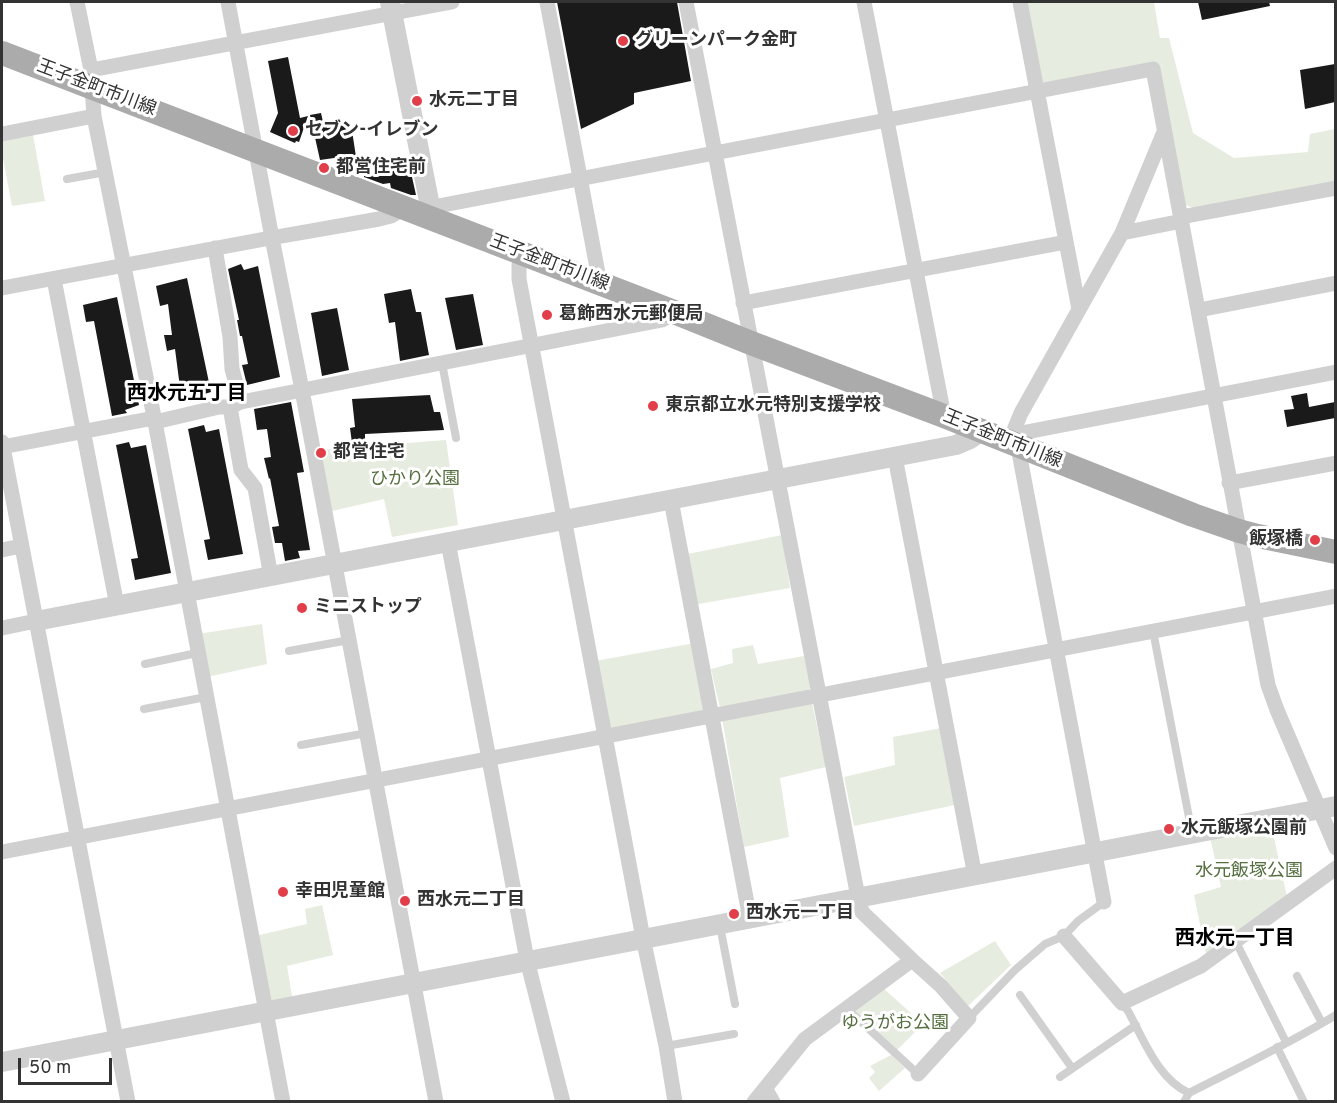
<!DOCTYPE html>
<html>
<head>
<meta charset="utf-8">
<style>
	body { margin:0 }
	#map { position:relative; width:1337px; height:1103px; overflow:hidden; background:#fff; font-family:Overpass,sans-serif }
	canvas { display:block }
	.frame { position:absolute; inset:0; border:3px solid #333; pointer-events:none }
	.scale { position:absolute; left:18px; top:1058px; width:94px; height:27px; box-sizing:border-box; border:3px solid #333; border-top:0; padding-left:8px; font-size:18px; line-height:21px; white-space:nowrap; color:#333; -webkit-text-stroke:4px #fff; paint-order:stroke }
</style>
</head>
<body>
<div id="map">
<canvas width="1337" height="1103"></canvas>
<div class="frame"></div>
<div class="scale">50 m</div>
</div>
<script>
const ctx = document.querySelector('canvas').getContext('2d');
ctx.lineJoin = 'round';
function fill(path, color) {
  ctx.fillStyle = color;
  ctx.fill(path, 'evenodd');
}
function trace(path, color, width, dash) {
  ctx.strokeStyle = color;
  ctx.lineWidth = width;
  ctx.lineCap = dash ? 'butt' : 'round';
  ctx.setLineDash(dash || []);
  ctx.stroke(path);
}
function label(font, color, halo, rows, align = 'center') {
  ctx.font = font + ' Overpass,"Noto Sans JP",sans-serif';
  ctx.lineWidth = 6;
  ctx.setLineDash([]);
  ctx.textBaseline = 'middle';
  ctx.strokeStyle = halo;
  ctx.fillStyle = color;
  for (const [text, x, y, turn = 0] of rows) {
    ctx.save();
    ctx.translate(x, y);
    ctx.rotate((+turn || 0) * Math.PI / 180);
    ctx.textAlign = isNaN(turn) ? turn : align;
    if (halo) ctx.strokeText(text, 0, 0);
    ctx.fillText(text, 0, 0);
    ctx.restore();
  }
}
fill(new Path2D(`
	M1026,2h128l6,36h9l24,95 41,25 74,-6 2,-18 25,-5v54l-140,26 -11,-5 -28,-142 -111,21 -4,-3z
	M33,135l12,66 -33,5 -10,-53v-14z
	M446,440l12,85 -66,12 -8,-38 -52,12 -12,-61z
	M782,535l8,53 -92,16 -10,-50z
	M262,624l5,40 -60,13 -9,-43z
	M695,643l12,70 -98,21 -14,-73z
	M753,645l5,19 46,-8 7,31 -6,7 -85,14 -9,-39 22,-6 -1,-14z
	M812,703l14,64 -46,11 9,59 -45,10 -22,-129z
	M941,728l14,77 -101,21 -10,-49 51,-12 -2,-28z
	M1271,824l16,73 -81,57 -12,-59 27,-8 -11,-50z
	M322,905l11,50 -46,11 6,36 -24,5 -14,-71 52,-12 -2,-15z
	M995,941l16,24 -43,41 -28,-33z
	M882,987l41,37 -27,27 -43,-41z
	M891,1055l14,13 -26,23 -10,-13 6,-6 -5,-6z`), '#e6ecdf');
fill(new Path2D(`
	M557,2h120l14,79 -57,12v11l-53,25z
	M1198,2h71l1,4 -68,14z
	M288,57l12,61 8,-2 -9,26 -3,-1 -1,2 -25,-11 8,-19 -10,-52z
	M1335,64v38l-30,7 -5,-39z
	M321,113l3,13 3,-1v3l24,-4 7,46 -9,1 -3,-1 -1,-2h-2l-2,-11 -21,3 -10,-45z
	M379,166l1,6 30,-4 6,27h-5l-20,-7 -1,-5 -7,1 -19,-7 -1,-8z
	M241,264l3,6 14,-4 22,111 -33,8 -5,-20 6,-1 -6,-28h-2l-3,-16h2l-11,-51z
	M187,278l24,114 -13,4v5l-16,2 -7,-54 -8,2 -3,-16h8l-4,-31 -8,2 -4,-20z
	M411,289l5,23h5l8,43 -29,6 -5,-39 -6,1 -5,-29z
	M473,294l10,51 -27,5 -11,-52z
	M117,297l22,108 -14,5 2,3 -15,3 -18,-95 -8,1 -3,-17z
	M337,308l12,62 -27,6 -11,-63z
	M1307,393l2,14 26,-5v16l-48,9 -3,-17 10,-1 -3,-13z
	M430,395l4,17h6l4,18 -79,4v8l-13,1 -2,-15 5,-1 -3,-28z
	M291,402l13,70 -7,1 13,77 -12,1 2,7 -15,3 -3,-18h-7l-3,-16 7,-1 -9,-48 -1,1 -5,-21 7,-1 -4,-28 -10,1 -3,-21z
	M204,425l2,7 13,-3 24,125 -35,6 -4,-20 6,-1 -22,-110z
	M129,442l2,6 15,-3 25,128 -36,7 -4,-21 7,-1 -22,-113z`), '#1a1a1a');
trace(new Path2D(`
	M67,179l39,-7
	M442,363l14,75
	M1153,631l39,202
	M289,651l60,-11
	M145,664l52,-11
	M144,709l62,-12
	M301,745l66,-12
	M720,926l15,78
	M1235,940l51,102
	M1297,976l25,47
	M1020,995l52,73
	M1122,1003l6,8c16,29 30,68 61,82
	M847,1009l71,65
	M969,1018l46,-48 30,-26 19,-8 14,-15 26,-19
	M666,1046l68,-12
	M1277,1047l27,55
	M1060,1077l76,-52
	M1184,1102l5,-9c49,-25 100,-49 147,-78`), '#d0d0d0', 8);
trace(new Path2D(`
	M77,2l14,68
	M228,2l44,236 30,152 134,712
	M547,2l53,282
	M686,2l172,895 4,15 50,48 -107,79 -51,63
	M864,2l80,414
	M1020,2l59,307
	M85,85l6,-15 361,-68
	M92,87l2,29 61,306 128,680
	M2,134l92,-18
	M430,206h8l715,-137 115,616 9,25 59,138
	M1181,217l155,-29
	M1122,233l60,-12
	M215,248l15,89 2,32 9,33
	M522,253l-3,12v14l124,659 23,108 9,56
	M54,279l63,327
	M2,288l263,-49 114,-20 12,-3 13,-8
	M743,303l323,-61
	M1199,310l137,-27
	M230,407l11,63 14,18 16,89
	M155,422l64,-15h11l11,-5 421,-82 5,-3 2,-7
	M1011,435l325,-63
	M2,442l126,660
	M1009,442l12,-29 101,-180 42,-101
	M2,447l152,-29
	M1018,447l86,455
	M895,457l80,419
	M1229,483l107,-20
	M671,500l79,419
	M448,542l79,418 36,142
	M2,550l19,-4
	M2,628l34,-7
	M2,852l1334,-256
	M1064,936l58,67 79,-37 135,-98
	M912,960l29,26 28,32 -51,56
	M765,1088l8,14`), '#d0d0d0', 15);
trace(new Path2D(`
	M390,2l40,204 -3,11
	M36,621l920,-176 14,-6 12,-8
	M2,1062l1334,-256`), '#d0d0d0', 20);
trace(new Path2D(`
	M2,53l667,257 82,33 193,73 249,99 46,16 19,5 78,16`), '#ababab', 24);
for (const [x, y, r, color] of [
	[623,41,6,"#e13e49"],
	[417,101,6,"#e13e49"],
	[293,131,6,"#e13e49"],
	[324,168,6,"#e13e49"],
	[547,315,6,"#e13e49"],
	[653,406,6,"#e13e49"],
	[321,453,6,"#e13e49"],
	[1315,540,6,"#e13e49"],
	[302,608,6,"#e13e49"],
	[1169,829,6,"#e13e49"],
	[283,892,6,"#e13e49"],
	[405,901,6,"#e13e49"],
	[734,914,6,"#e13e49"]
]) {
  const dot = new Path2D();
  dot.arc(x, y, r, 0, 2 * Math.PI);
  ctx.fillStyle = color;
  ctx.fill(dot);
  trace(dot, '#fff', 2);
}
label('bold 18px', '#333', '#fff', [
	["グリーンパーク金町",635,41],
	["水元二丁目",429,101],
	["セブン-イレブン",305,131],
	["都営住宅前",336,168],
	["葛飾西水元郵便局",559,315],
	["東京都立水元特別支援学校",665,406],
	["都営住宅",333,453],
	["飯塚橋",1303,540,"right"],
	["ミニストップ",314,608],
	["水元飯塚公園前",1181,829],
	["幸田児童館",295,892],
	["西水元二丁目",417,901],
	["西水元一丁目",746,914]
], 'left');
label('18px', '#333', '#fff', [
	["王子金町市川線",96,89,21],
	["王子金町市川線",549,264,21],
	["王子金町市川線",1002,440,22]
]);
label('18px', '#566f40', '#fff', [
	["ひかり公園",415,480],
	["水元飯塚公園",1249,872],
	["ゆうがお公園",895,1024]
]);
label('bold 20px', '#000', '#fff', [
	["西水元五丁目",187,395],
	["西水元一丁目",1235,940]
]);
</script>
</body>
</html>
